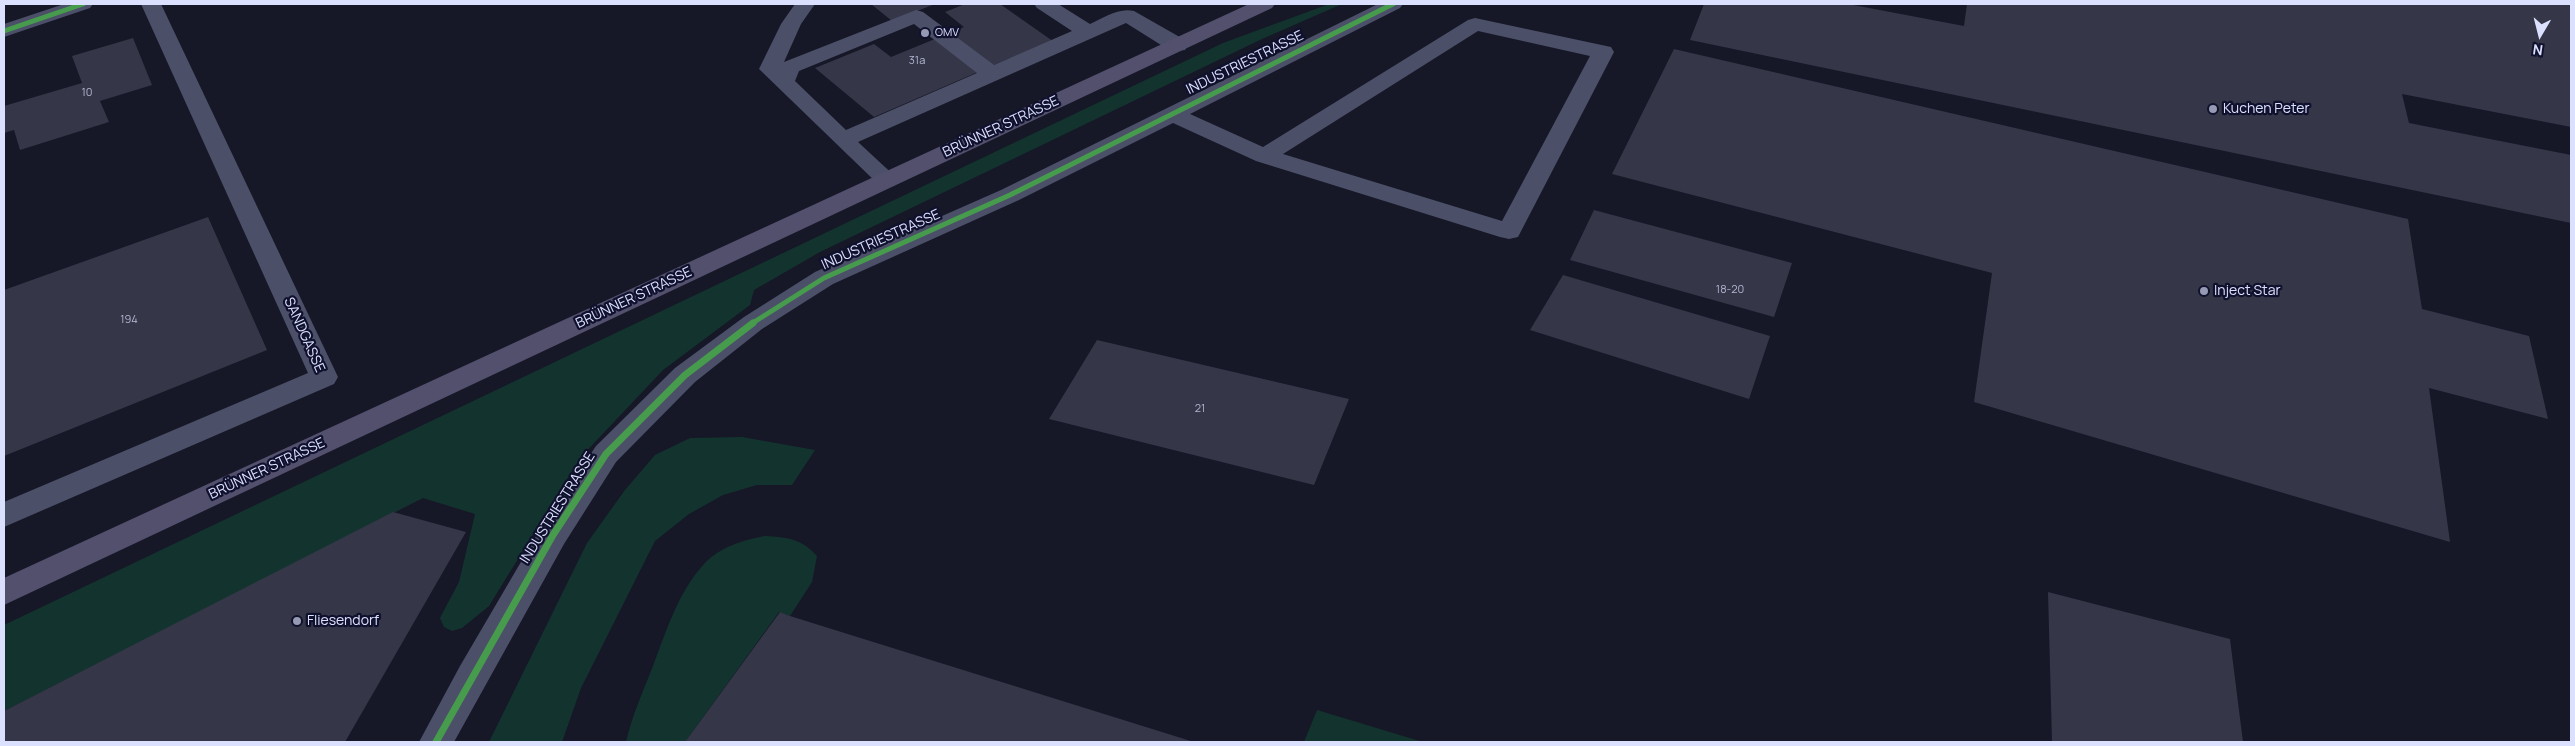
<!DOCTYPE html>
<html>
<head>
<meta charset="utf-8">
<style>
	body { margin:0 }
	#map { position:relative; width:2575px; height:746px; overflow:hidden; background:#161727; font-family:Manrope,sans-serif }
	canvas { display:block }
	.frame { position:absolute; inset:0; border:5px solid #dce0ff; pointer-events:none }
	.north { position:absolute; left:2515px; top:10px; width:50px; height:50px; -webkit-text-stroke:4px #10112d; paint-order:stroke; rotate:188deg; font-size:14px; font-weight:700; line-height:20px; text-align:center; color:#dce0ff }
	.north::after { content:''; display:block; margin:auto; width:18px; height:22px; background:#dce0ff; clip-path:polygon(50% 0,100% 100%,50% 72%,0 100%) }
</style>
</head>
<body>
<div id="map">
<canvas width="2575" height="746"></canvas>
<div class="frame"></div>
<div class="north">N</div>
</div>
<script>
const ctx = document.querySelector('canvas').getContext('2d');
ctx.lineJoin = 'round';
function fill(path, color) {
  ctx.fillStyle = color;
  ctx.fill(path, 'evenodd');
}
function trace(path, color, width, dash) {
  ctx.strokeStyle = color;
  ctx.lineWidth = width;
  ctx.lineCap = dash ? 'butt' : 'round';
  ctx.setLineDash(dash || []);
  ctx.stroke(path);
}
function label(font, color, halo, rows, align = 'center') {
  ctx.font = font + ' Manrope,sans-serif';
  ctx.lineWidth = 4.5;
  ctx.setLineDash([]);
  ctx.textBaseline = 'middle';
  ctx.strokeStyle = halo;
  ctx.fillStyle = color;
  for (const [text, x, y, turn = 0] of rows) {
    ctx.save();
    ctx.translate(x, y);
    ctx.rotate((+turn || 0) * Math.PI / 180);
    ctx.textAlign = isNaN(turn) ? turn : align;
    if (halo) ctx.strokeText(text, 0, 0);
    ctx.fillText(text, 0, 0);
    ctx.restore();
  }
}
fill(new Path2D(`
	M1329,4h13l-80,35 -442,213 -66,38 -4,15 -87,65 -83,88 -91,148 -27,22 -10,3 -8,-4 -4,-9 19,-36 16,-68 -52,-16 -419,213v-86l1219,-582z
	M742,437l73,13 -23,35h-35l-34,10 -34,19 -34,27 -74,147 -19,54h-73l98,-199 38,-53 30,-35 35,-17z
	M765,536c22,1 37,3 52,20l-5,26 -22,34 -11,-4 -94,130h-59c6,-26 17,-51 27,-76 13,-34 25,-74 51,-102 16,-17 39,-24 61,-28z
	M1317,710l106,32h-119z`), '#13342e');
fill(new Path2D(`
	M871,4h64l-43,17z
	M965,4h35l57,40 -49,15 -134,58 -59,-49 59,-24 17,13 73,-30 -19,-15z
	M1704,4h144l116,22 3,-22h604v123l-169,-33 7,29 162,32v68l-881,-183z
	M133,38l19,47 -52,16 9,21 -89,28 -6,-20 -10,3v-27l78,-23 -10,-27z
	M1674,49l734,170 14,90 107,27 19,83 -119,-31 21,154 -476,-140 18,-129 -380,-99z
	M1594,210l198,53 -18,54 -204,-57z
	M208,217l59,133 -263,106v-166z
	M1563,275l207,61 -21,63 -219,-69z
	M1097,340l252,59 -35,86 -265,-66z
	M393,512l73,20 -121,210h-341v-31z
	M2048,592l182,47 13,103h-191z
	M780,612l10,4 404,126h-509z`), '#353648');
fill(new Path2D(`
	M64,4h29l-3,4 -86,29v-13z
	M141,4h20l177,373 -4,7 -330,143v-25l304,-129z
	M795,4h20l-14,20 -17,38 132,-52 7,2 71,53 78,-34 -35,-23 -3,-4h24l32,20c13,-6 29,-17 44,-13l51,29 3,5 -3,5 -8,1 -8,-1 -43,-27 -268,119 41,38 -4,5 -8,2 -8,-2 -120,-116 22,-45zM914,24l63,49 -131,57 -51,-49 4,-10z
	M1378,4h25l-3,4 -210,106 73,33 205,-127 7,-2 136,29 3,5 -96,185 -9,2 -9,-2 -244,-76 -83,-38 -154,77 -186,84 -71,45 -67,53 -79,80 -52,82 -110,198h-35l41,-76 82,-140 54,-80 79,-78 69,-51 71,-45 186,-82zM1478,31l112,25 -88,165 -219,-67z`), '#4b5068');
fill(new Path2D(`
	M1249,4h26l-3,4 -1268,597v-27z`), '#53506e');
trace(new Path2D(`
	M4,31l79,-27
	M751,324l73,-46 186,-83 383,-191`), '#469c4c', 5);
trace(new Path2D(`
	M436,742l117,-207 53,-81 79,-79 68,-52`), '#469c4c', 7);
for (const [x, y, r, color] of [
	[925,33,5,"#979ab3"],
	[2213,109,5,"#979ab3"],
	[2204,291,5,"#979ab3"],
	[297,621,5,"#979ab3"]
]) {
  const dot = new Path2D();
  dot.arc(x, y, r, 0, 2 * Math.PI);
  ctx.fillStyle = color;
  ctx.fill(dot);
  trace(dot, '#10112d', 2);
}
label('11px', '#dce0ff', '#10112d', [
	["OMV",935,33]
], 'left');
label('11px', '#b2b6d1', null, [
	["31a",917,61],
	["10",87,93],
	["18-20",1730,290],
	["194",129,320],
	["21",1200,409]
]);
label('14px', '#dce0ff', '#10112d', [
	["INDUSTRIESTRASSE",1245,63,-26],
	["BRÜNNER STRASSE",1001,127,-25],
	["INDUSTRIESTRASSE",881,240,-24],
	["BRÜNNER STRASSE",634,298,-25],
	["SANDGASSE",304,335,66],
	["BRÜNNER STRASSE",267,469,-25],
	["INDUSTRIESTRASSE",558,508,-58]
]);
label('14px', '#dce0ff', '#10112d', [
	["Kuchen Peter",2223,109],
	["Inject Star",2214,291],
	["Fliesendorf",307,621]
], 'left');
</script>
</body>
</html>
